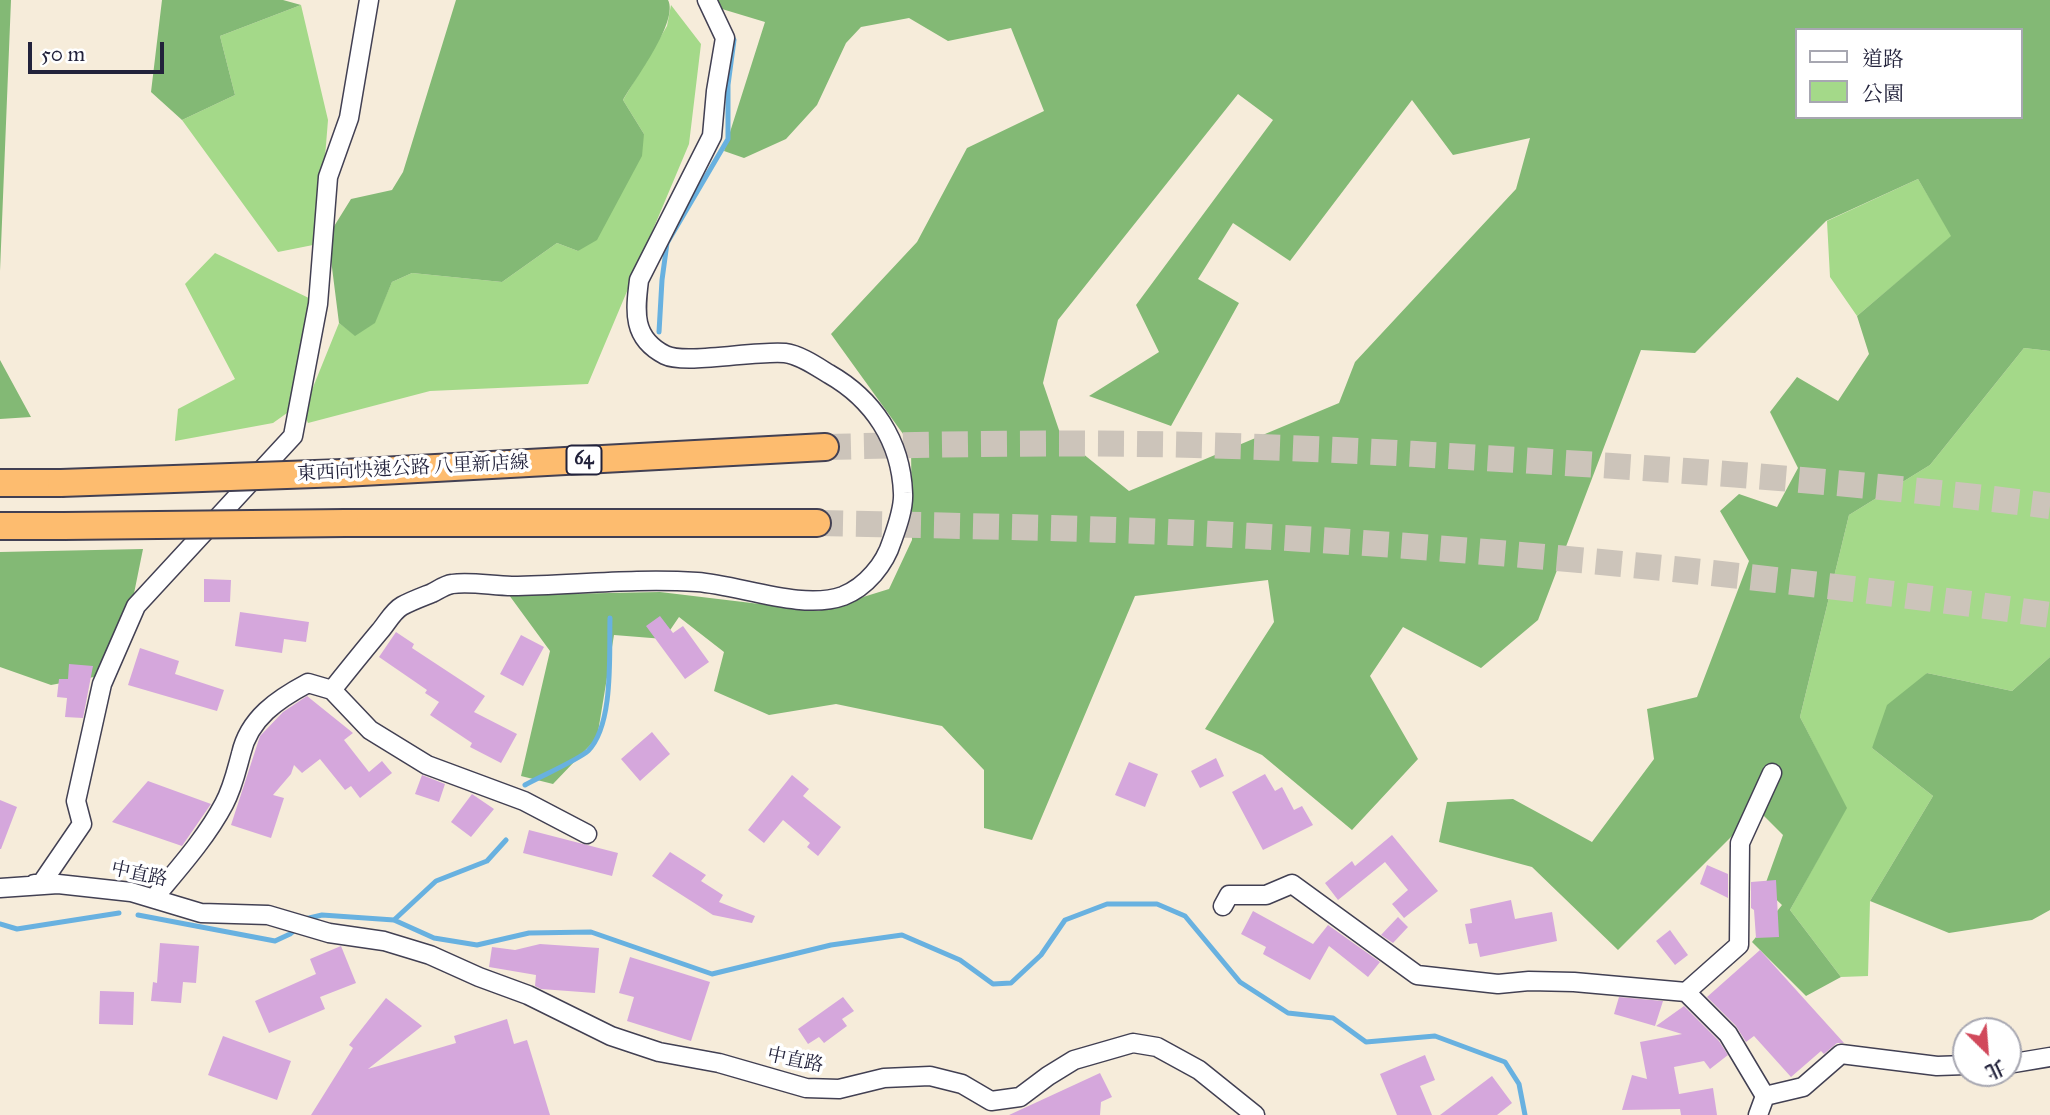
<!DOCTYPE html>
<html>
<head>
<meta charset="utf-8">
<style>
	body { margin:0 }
	#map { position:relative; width:2050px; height:1115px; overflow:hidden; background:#f6ecda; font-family:"IM FELL Great Primer","Noto Serif TC",serif }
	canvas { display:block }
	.legend { position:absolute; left:1795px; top:28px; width:228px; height:91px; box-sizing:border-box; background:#fff; border:2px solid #a7a7b1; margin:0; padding:9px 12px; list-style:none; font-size:21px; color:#22223b }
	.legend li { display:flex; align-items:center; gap:14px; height:35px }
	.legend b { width:35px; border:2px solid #a7a7b1 }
	.north { position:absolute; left:1952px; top:1017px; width:70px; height:70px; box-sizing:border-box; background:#fff; border:2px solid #a7a7b1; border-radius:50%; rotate:155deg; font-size:19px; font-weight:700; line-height:28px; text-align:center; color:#22223b }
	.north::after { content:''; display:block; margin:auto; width:24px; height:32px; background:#d1495b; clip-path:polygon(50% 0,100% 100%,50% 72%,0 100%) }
	.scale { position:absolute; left:28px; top:42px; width:136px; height:32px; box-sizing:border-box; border:4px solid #22223b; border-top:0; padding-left:9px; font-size:21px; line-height:24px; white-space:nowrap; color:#22223b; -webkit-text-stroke:5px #fff; paint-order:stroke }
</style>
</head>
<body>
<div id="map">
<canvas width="2050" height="1115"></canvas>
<ul class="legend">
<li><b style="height:9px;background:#fff"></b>道路</li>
<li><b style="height:19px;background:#a4d989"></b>公園</li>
</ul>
<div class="north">北</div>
<div class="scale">50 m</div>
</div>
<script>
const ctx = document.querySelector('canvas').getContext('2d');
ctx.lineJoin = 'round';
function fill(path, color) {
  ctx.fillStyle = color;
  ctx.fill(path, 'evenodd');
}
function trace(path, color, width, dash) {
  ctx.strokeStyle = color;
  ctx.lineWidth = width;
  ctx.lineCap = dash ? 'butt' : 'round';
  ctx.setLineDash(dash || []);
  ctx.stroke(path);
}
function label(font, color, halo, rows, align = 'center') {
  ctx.font = font + ' "IM FELL Great Primer","Noto Serif TC",serif';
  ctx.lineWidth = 7;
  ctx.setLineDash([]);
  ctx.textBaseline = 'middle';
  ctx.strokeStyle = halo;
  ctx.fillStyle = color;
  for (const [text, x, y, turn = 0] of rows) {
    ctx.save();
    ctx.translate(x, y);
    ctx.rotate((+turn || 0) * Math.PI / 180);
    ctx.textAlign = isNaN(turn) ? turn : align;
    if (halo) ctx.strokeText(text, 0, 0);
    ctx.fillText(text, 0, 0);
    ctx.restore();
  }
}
fill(new Path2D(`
	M301,5l27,115 -10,124 -40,8 -96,-132 53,-25 -15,-59z
	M671,5l30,39 -12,100 -101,240 -158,7 -122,32 -5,-11 36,-89 16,12 19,-12 18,-41 20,-9 90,9 55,-39 21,8 66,-117 -21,-34 44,-74z
	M1918,179l34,57 -95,80 -27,-39 -3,-56z
	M215,253l98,47 -19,108 -21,15 -98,18 3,-32 57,-30 -50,-95z
	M2024,348l26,3v306l-38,34 -85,-18 -55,75 61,48 -63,105 -2,75 -27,1 -51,-67 56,-102 -46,-91 49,-202 81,-50z`), '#a4d989');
fill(new Path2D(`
	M0,0h11l-11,271z
	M162,0h121l18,5 -81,31 15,59 -53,25 -31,-28z
	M456,0h212c11,21 -33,79 -45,100l21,34 -2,22 -45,84 -19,11 -21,-8 -55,39 -90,-9 -20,9 -17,41 -20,13 -16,-13 -11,-87 23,-37 41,-9 11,-18z
	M715,0h1335v351l-26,-3 -94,117 -81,50 -49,202 47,91 -57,102 51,67 -35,19 -54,-54 30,-37 -18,-17 19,-53 -25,-25 -140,140 -86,-83 -93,-25 8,-40 66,-3 79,43 62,-83 -7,-50 50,-12 52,-136 -29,-50 19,-17 38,13 21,-39 -28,-56 27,-35 41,24 31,-47 -12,-38 94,-80 -33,-57 -92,42 -131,132 -54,-3 -103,270 -57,48 -78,-41 -33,49 48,83 -66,71 -90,-75 -57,-26 69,-107 -6,-42 -133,16 -103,244 -48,-12v-58l-42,-44 -106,-22 -67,11 -55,-24 10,-39 -45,-35 -15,22 -50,-4 -17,103 -44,46 -32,-8 29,-125 -41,-56 151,-3 158,19 71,-22 23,-49 -1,-95 -80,-111 86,-92 50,-94 77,-37 -33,-83 -63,13 -39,-23 -48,9 -15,16 -29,62 -31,34 -42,19 -20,-7 41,-129 -43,-13zM1796,30h224v87h-224zM1238,94l35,26 -137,185 23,47 -70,44 82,30 68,-123 -41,-24 35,-56 57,38 122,-161 41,55 77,-17 -14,51 -161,173 -16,41 -210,88 -68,-55 -18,-53 15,-63z
	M0,360l31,57 -31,2z
	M143,549l-17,84 -32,44 -43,8 -51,-18v-115z
	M2050,657v253l-18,10 -83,13 -79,-32 63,-105 -61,-48 15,-43 40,-32 85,18z`), '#83b975');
trace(new Path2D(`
	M659,332l3,-52 5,-37 61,-104v-54l6,-45 -3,-5
	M525,785c14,-8 53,-25 63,-34 26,-26 21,-97 22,-133
	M138,915l137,26 15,-7 6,-5
	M305,919l17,-4 72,5 40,18 43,7 52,-12 62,-1 121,42 119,-29 71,-10 58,25 33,24 18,-1 30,-28 24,-35 42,-16h50l28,12 55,66 48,31 45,5 33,24 69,-6 70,26 14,22 6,31
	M394,920l42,-39 51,-20 19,-21
	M0,924l17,5 102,-16`), '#68b1e0', 5);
fill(new Path2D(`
	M204,579l27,1 -1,22h-26z
	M240,612l69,10 -3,20 -22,-3 -2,14 -47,-7z
	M660,616l13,17 10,-7 26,36 -24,17 -39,-53z
	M396,632l18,12 -2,4 73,48 -11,16 43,22 -16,29 -31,-16 2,-4 -42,-28 9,-13 -14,-9 2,-3 -48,-33z
	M521,635l23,12 -21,39 -23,-12z
	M140,648l39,13 -4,13 49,16 -7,21 -89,-26z
	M69,664l24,2 -10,52 -18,-1 2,-19 -10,-1 2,-18h9z
	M307,696l46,37 -9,7 25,32 13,-11 10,12 -32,25 -9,-12 -6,4 -25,-31 -18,14 -8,-8 -3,9 -18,21 11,3 -13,40 -40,-13 29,-89 23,-24z
	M652,732l18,22 -30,27 -19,-22z
	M1216,758l8,18 -24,12 -9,-17z
	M1129,762l29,12 -13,33 -30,-12z
	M1265,774l10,17 7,-4 12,23 8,-4 11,19 -50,25 -31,-58z
	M422,775l23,9 -6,18 -24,-8z
	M792,775l17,14 -6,7 38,31 -23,29 -11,-9 3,-4 -27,-23 -19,23 -16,-13z
	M148,781l63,23 -29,42 -70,-24z
	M472,794l22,15 -23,28 -20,-15z
	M0,800l17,7 -16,42h-1z
	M529,830l89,23 -6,23 -89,-23z
	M1392,835l46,56 -34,27 -12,-14 16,-14 -23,-28 -47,38 -13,-17 27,-22 3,5z
	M670,852l36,23 -5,6 22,14 -4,7 36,14 -3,7 -39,-8 -61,-39z
	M1707,865l21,9v24l-28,-14z
	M1776,880l3,57 -23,1 -2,-28 -3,-2v-26z
	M1511,900l4,19 37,-7 5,29 -77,16 -3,-14 -8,1 -4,-20 7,-1 -2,-14z
	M1253,911l60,33 15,-19 52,37 -12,15 -39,-31 -19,34 -47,-26 3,-7 -25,-13z
	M1398,917l10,10 -15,16 -12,-8z
	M1670,930l18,25 -13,10 -19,-24z
	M160,943l39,3 -3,37 -13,-1 -2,21 -30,-2 2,-19 4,1z
	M540,944l59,4 -4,45 -54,-4 -6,-3 1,-11 -47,-8 3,-20 23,3z
	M341,946l15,37 -36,14 5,12 -56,24 -14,-32 61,-27 -6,-15z
	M1760,950l84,93h-7l-13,11 -3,-3 -30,26 -37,-41 -8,6 -10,-16 -29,-29z
	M630,957l80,25 -19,59 -64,-20 7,-24 -15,-4z
	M100,991l34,1 -1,33 -34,-1z
	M843,997l11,14 -12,8 5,7 -23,17 -5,-6 -11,7 -10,-15z
	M1619,997l44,4 -8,25 -41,-12z
	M386,998l36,28 -54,43 88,-26 -2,-7 53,-17 7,25 13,-4 23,75h-239l42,-67 -4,-3z
	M1684,1006l35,35 9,14 -18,14 -6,-8 -30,6 5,27 34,-6 4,27h-36l-1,-6 -58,1 10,-35 15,4 -7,-37 42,-8 -26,-8z
	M223,1036l68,25 -14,39 -69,-25z
	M1425,1055l10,25 -15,6 12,29h-35l-17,-41z
	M1100,1073l12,24 -11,5 -1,13h-91z
	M1492,1076l20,27 -15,12h-57z`), '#d5a7dc');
trace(new Path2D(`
	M825,447c123,-3 247,-5 370,-2 129,3 259,11 388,19 156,10 312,22 467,42
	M817,523c145,3 290,5 435,13 267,15 533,41 798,79`), '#ccc4ba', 26, [26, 13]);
const minor = new Path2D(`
	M332,690c16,-20 32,-40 48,-59 7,-8 13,-20 22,-25 9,-5 20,-9 30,-13 6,-3 13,-8 20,-9 18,-3 41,2 60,2 62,-1 123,-8 185,-4 43,3 105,29 146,14 23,-9 42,-32 49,-55 5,-14 12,-33 11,-48 -2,-52 -30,-94 -74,-119 -13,-8 -29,-19 -44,-21 -28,-3 -100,12 -120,2 -33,-17 -30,-43 -26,-75l73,-144 4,-45 9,-53 -18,-38
	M34,884h7l41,-60 -6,-23 26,-117 34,-78 157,-170 25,-132 10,-127 21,-59 20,-118
	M0,888l58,-4 73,8 70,21 67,2 61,18 55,8 46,14 49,22 49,18 83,41 48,16 60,11 87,25 33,1 45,-11 46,-2 32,8 29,17 29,-4 28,-21 26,-16 59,-17 24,4 42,23 56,45
	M154,898c24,-29 52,-60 70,-94 9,-17 12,-32 17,-50 8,-36 37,-55 67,-71l24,7 38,40 57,35 97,36 63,33
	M1223,906l6,-11h37l26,-11 125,91 81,9 31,-3 45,1 112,10 42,42 37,62
	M1686,992l53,-47 1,-102 32,-70
	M2008,1064l42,-7
	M1765,1096l38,-9 38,-33 96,12 29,-1
	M1758,1115l7,-19`);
const highway = new Path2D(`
	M343,473l482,-26
	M0,483h61
	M345,523h472
	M0,526h64`);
trace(minor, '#424053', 21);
trace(highway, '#424053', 30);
trace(minor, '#fff', 18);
trace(highway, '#fdbc6f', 26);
const highwayBridge = new Path2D(`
	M61,483l282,-10
	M64,526l281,-3`);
trace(highwayBridge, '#424053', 30, []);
trace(highwayBridge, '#fdbc6f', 26);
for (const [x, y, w] of [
	[584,460,35]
]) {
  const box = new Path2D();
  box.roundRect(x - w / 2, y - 14.5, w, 29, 5);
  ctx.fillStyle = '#fff';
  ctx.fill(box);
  trace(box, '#22223b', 2);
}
label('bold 18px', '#22223b', null, [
	["64",584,460]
]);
label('19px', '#22223b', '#fff', [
	["東西向快速公路 八里新店線",413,469,-3],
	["中直路",139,875,12],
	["中直路",795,1061,12]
]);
</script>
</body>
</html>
